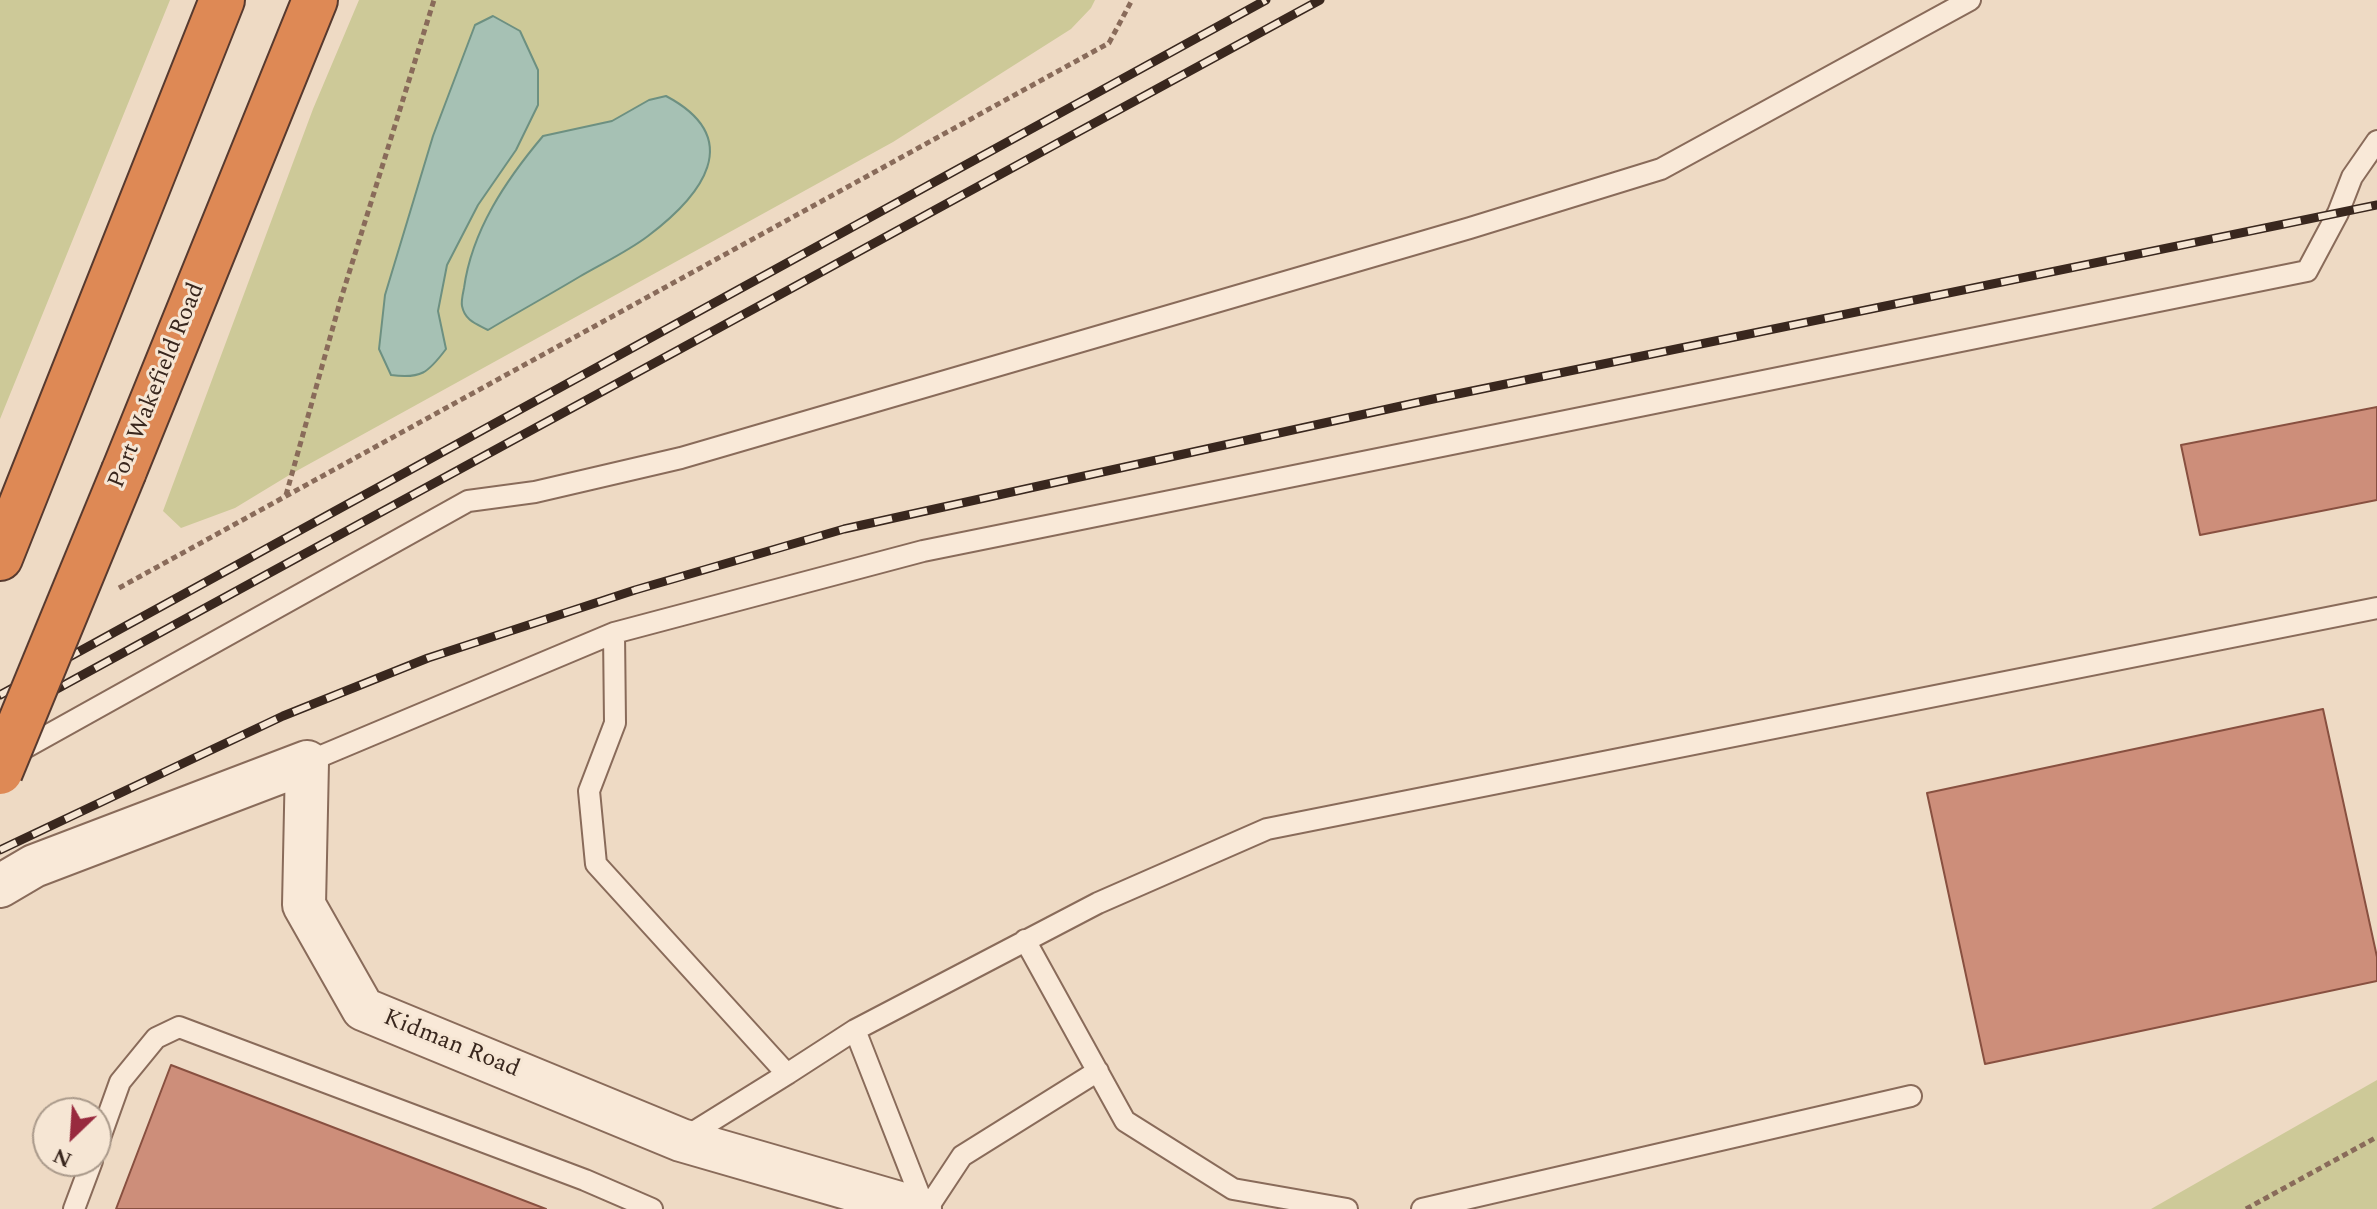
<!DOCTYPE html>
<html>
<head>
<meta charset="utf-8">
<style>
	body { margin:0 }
	#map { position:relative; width:2377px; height:1209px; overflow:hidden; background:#eedac4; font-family:Spectral,serif }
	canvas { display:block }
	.north { position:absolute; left:32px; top:1097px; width:80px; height:80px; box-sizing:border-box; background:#f6e6d4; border:2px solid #aa9a8b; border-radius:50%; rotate:205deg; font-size:22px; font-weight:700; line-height:32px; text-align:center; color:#39271e }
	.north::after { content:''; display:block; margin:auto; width:28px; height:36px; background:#982a3e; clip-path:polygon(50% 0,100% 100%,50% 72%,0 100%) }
</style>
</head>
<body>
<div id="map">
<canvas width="2377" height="1209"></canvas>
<div class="north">N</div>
</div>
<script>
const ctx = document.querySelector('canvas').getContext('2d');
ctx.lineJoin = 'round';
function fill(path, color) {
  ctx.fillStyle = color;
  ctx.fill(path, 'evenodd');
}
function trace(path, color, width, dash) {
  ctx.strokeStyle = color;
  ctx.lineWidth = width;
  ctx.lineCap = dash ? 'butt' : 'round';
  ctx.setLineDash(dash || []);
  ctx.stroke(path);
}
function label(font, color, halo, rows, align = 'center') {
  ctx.font = font + ' Spectral,serif';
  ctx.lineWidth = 6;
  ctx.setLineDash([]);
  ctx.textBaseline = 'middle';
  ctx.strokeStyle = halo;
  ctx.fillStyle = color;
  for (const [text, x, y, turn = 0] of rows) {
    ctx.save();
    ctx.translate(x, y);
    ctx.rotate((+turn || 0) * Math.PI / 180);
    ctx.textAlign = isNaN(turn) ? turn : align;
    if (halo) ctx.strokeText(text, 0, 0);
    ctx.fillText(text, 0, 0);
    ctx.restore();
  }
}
fill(new Path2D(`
	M0,0h170l-170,419z
	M359,0h736l-4,8 -20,21 -178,113 -602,332 -56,34 -54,20 -18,-17 150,-402z
	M2377,1080v129h-226z`), '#cdc998');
const water = new Path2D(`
	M493,16l27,15 18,39v35l-22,45 -38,55 -31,60 -9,46 8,38c-18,24 -25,30 -55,26l-12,-26 6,-54 48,-159 42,-111z
	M666,96c81,43 35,100 -18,140 -21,16 -47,28 -69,41 -30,18 -61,35 -91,53 -11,-6 -23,-9 -26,-24 -1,-5 1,-13 2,-18 8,-58 42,-108 79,-152l69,-15 37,-21z`);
fill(water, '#a6c1b4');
trace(water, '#6d9081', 2);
const building = new Path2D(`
	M2377,407v93l-177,35 -19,-90z
	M2323,709l54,248v24l-392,83 -58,-271z
	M171,1065l375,144h-430z`);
fill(building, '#cd8e7a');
trace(building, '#885040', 2);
const lane = new Path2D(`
	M614,633l1,90 -26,68 7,73 191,210 -103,64
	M14,754l454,-253 67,-9 146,-34 789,-230 191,-59 309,-169
	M307,762l307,-129 309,-82 1384,-280 31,-58 14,-36 25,-36
	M1025,940l100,181 108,68 114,20
	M787,1074l68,-44
	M96,1149l24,-67 36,-44 23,-11 406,153 67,29
	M74,1209l18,-48
	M925,1209l-70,-179 243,-127 169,-74 1110,-221
	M927,1209l35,-53 136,-85
	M1422,1209l489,-113`);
const street = new Path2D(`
	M0,886l34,-20 273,-104 -3,143 59,104 318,131 239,69`);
const highway = new Path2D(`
	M124,471l191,-471
	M0,558l222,-558`);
trace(lane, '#896b5a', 24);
trace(street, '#896b5a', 46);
trace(highway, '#573a2f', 48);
trace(new Path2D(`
	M286,495l54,-193 94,-302
	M119,588l990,-545 23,-43
	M2246,1209l131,-72`), '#896b5a', 5, [6, 4]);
trace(lane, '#f9e9d8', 20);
trace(street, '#f9e9d8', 42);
trace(highway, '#de8955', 44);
const rail = new Path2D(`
	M0,695l1266,-695
	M0,720l1320,-720
	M0,850l283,-134 145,-58 207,-68 209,-61 589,-130 944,-194`);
trace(rail, '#39271e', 9);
trace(rail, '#f6e6d4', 6, [18]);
const highwayBridge = new Path2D(`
	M0,772l124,-301`);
trace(highwayBridge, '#573a2f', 48, []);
trace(highwayBridge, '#de8955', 44);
label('24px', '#39271e', '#f6e6d4', [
	["Port Wakefield Road",158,386,-68],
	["Kidman Road",451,1045,22]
]);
</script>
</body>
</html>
